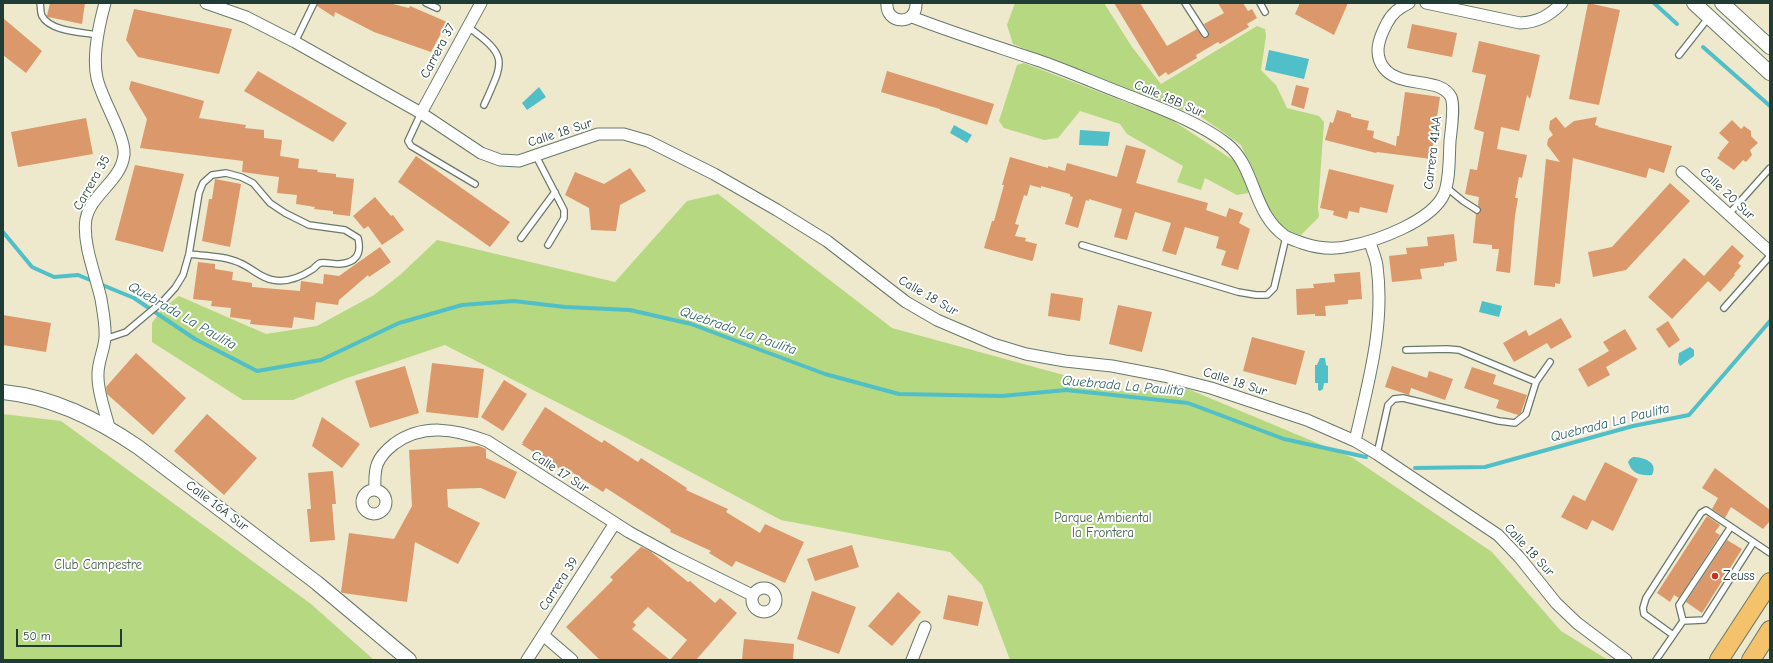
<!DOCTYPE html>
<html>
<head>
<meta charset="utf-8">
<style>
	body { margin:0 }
	#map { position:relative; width:1773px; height:663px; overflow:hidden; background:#eee8cd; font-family:"Comic Neue",sans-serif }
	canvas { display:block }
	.frame { position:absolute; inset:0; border:4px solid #1f3d34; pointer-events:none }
	.scale { position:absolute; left:16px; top:629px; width:106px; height:18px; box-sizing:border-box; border:2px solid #1f3d34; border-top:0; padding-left:5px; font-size:12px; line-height:14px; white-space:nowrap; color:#1f3d34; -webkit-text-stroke:3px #fff; paint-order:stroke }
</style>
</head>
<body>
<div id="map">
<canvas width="1773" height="663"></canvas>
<div class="frame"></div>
<div class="scale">50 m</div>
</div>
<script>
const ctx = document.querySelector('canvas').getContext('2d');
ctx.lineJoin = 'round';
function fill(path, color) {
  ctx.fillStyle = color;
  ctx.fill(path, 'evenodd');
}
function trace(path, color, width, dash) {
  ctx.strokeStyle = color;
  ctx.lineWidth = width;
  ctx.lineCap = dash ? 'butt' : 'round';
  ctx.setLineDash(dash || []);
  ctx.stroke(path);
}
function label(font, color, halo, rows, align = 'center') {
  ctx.font = font + ' "Comic Neue",sans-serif';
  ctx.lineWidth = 4;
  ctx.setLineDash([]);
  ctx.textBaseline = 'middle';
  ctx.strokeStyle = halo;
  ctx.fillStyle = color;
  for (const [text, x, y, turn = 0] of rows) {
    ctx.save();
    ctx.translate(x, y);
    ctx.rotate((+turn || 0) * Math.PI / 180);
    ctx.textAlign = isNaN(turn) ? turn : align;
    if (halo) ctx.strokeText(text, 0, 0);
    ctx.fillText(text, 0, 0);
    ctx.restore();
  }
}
fill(new Path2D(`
	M1015,3h89l28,44 29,37 96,-58 8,3 1,7 -5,34 15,15 11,23 32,8 5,6 -6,85 1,10 -18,18 -15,-3 -13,-14 -32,-73 -45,-32 -39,-9 -144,-60 -6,-19z
	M1024,63l148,57 61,40 11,11 5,15 -1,7 -11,2 -32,-17 -4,12 -24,-8 6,-16 -56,-32 -7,-10 -40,-13 -22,27 -14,2 -40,-12 -5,-7 18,-56z
	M718,194l174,134 230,63 66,-2 165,69 139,94 69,79 47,29h-598l-28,-75 -32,-33 -169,-32 -156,-83 -180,-92 -101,34 -51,21h-50l-91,-58v-19l10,-14 17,-13 87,38 51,-8 57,-31 26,-20 37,-35 178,42 72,-81z
	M3,414l58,7 250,183 63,56h-371z`), '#b5d880');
fill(new Path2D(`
	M1269,50l40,9 -5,20 -39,-9z
	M539,87l7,10 -19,13 -5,-7z
	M954,125l18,10 -5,8 -17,-10z
	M1080,130l30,2 -2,14 -29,-1z
	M1482,301l20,5 -3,11 -20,-5z
	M1690,347l4,3v6l-14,10 -2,-4 1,-9z
	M1320,358h5l1,7 2,1v17h-4l-1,6 -3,2 -2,-1v-7h-3v-18h2z
	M1633,457c10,0 26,5 19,18 -11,1 -20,-1 -24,-13l2,-3z`), '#51bfc8');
trace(new Path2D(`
	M1654,3l23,21
	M1703,47l67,59
	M3,232l29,35 22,10 24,-2 56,23 61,41 62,32 64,-11 78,-37 63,-18 52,-4 51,6 65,3 61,14 134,50 74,20 103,2 64,-6 122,13 96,36 82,18
	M1415,468l70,-1 148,-41 56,-11 81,-94`), '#51bfc8', 4);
fill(new Path2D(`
	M50,3h35l-3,21 -34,-7 -1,-1z
	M318,3h71l20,5 1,-2 37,16 -16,30 -57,-20 -39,-20 -1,5 -17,-11z
	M1114,3h26l27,43 30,-17 6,9 5,-1 1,-4 -5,-9 20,-11 -6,-10h25l5,8 4,-2 5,9 -10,6 2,3 -29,17 -2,-2 -22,13 1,3 -29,17 -2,-3 -7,5z
	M1300,3h48l-14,32 -39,-21z
	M1588,3l32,7 -21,95 -30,-6z
	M134,9l98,20 -13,45 -81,-17 -12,-17z
	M3,18l39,33 -16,22 -23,-18z
	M1412,24l45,9 -5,24 -45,-9z
	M1479,41l61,14 -10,44 -3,-4 -8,36 -18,-4 -4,22 30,6 -5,23 -3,-1 -4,21h3l-3,18 -5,57 -14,-2 3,-22h-7v-4l-19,-2 3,-29h3l2,-3 -3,-6 1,-8 -14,-3 5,-25 7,1 7,-38 -10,-3 12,-54 -14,-3z
	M258,71l89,52 -14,19 -89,-51z
	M887,71l107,33 -7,21 -47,-15v-1l-59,-17z
	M131,81l73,20 -5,17 47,7 -1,3 19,2v8l18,2 -2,16 19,3 -1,9 20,2 -1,2 19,2v3l18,2 -4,37 -17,-2v-3l-19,-2 1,-2 -19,-3 1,-9 -20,-2 2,-16 -37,-5 1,-11 -103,-13 7,-29 -18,-30z
	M1296,85l13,3 -5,21 -13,-4z
	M1405,92l35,5 -9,62 -54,-7 -1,1 -51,-13 5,-18 3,1 4,-13 14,4v3l18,4 -2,9 7,1 -1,7 23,8 1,-10h2z
	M1556,117l9,11 9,-7 23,-4 -2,8 4,1 -1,1 74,19 -8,27 -15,-5 -3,10 -73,-20 -13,126 -5,-1v4l-21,-2 12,-126 14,3 -13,-17 1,-6 5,-4 -4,-6 1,-8z
	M86,118l7,36 -75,13 -7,-35z
	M1732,120l9,9 3,-3 7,5v5l7,7 -8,7 2,5 -6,7 -3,-2 -9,10 -17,-12 3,-3 -1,-1 10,-12 -10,-9z
	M1126,145l20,5 -10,33 72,20 -2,7 20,7 3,-9 14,5 -4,10 11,6 -12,41 -17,-5 5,-14 -10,-3 3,-11 -34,-10 -9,28 -14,-4 9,-28 -36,-11 -8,28 -13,-3 8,-28 -33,-10v2l-3,-1 -8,28 -13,-4 8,-27 -3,-1v-2l-29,-8v2l-11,-3 -3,11 -3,-1 -9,29 4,1 -4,11 11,2 -1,3 12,3 -4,16 -1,1 -48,-13 8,-27h2l10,-36h-2l8,-28 38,11v-2l17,5 2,-8 50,14z
	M416,156l94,66 -20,25 -92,-65z
	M135,165l49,9 -21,78 -48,-12z
	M630,168l16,23 -26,14 -4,26 -25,-1 -2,-22 -24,-13 10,-23 29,12z
	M1329,169l65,16 -7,28 -27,-6 -1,6 -10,-2 -2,8 -14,-4 1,-4 -14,-3z
	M215,179l26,5 -11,63 -28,-6 7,-42h3z
	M1670,183l20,18 -64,69 -33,7 -5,-25 24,-5z
	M375,197l16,19 2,-1 11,15 -22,15 -14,-19 -4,3 -11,-13z
	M1454,234l3,27 -13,2v3l-24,3 2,10 -30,3 -3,-26 18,-2 -1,-6 22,-2 -1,-9z
	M1732,245l12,11 -6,7 3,3 -7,8 1,1 -15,17 -12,-11 -36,38 -24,-22 36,-39 20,18z
	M380,247l11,15 -22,15 -1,-2 -29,25 -1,5 -22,-3 -2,18 -20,-3 -2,11 -42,-4 1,-4 -21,-3 1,-9 -20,-2 1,-5 -19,-2 5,-37 17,2v5l18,3 -1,8 20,3v4l48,4 1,-10 22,3 1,-10 15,2z
	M1360,272l2,27 -14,1v4l-23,2 1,10h-11v-2l-18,1 -1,-26 18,-1 -1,-4 22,-2 -1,-8z
	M1051,293l32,5 -3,23 -32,-5z
	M1118,305l34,7 -10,40 -33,-8z
	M3,315l48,8 -5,29 -43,-7z
	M1561,318l11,19 -21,12 -4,-6 -33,19 -11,-19 23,-13 3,6z
	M1668,321l12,19 -11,8 -13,-19z
	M1625,329l12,20 -31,18 4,8 -22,12 -10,-18 31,-18 -6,-9z
	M1252,337l53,14 -9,34 -53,-14z
	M136,353l50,45 -33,37 -46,-41 -1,-7z
	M432,363l52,6 -6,49 -52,-6z
	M405,366l14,47 -49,15 -15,-47z
	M1392,366l35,12 2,-7 24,8 -8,21 -34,-12 -2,7 -24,-8z
	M1472,367l24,8 -3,9 34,11 -6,18 -3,2 -22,-7 3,-8 -35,-12z
	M504,380l23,14 -24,37 -22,-14z
	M545,407l57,36 2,-3 34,22 3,-4 46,30 -1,2 42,19 -2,3 34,21 5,-9 39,18 -19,41 -49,-22 -4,6 -23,-14 2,-2 -41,-19 1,-2 -65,-42 -3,4 -30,-19 -2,3 -50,-32h3l-2,-1z
	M207,414l50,44 -33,37 -50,-44z
	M322,417l38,27 -18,24 -30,-22z
	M479,446l7,3v9l31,14 -12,27 -24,-11 -34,1 1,18 32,16 -22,41 -43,-22 -8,60 -64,-9 -2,-1 8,-59 45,6 18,-33 -3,-56z
	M1605,462l33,17 -25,52 -21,-11 -5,10 -26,-13 12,-22 12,6z
	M1715,468l55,42v11l-7,8 -32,-22 -6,11 -13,-9 6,-11 -16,-10z
	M333,471l3,33h-4l3,36 -25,2 -3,-33h4l-3,-36z
	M1707,516l13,9 -5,7 5,3 -41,63 -5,-3 -4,7 -13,-9z
	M1727,540l15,9 -40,64 -16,-11z
	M852,545l7,22 -44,14 -8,-22z
	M641,547l9,4 38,31 2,-1 25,22 5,-5 17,15 -41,47h-26l17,-20 -39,-33 -15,15 3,3 -4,4 38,31h-70l-34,-33 47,-47 -3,-3z
	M812,591l44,16 -17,47 -42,-15z
	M898,592l23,20 -29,34 -24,-20z
	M948,595l35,7 -5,24 -35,-7z
	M744,639l50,5 -1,16h-51z`), '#db986a');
const service = new Path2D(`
	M40,3c1,4 0,9 2,13 9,16 40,16 56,19
	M426,3l11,5
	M1185,3l20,31
	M1260,3l5,9
	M468,27c42,30 35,35 16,78
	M295,42l19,-39
	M1679,55l30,-38
	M421,113l-13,28 3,5 64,38
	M536,156l28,54v8l-16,27
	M1446,187l17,14 14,9
	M1728,215l42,-47
	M521,238l34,-46
	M1082,245l156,47 18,3h11l7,-7 12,-51
	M1724,308l46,-52
	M105,339l21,-7 38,-32 11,-12 8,-13 6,-21 10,-61 4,-10 9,-8 14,-2 15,4 12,6 17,20 15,10 24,12 36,5 13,8c4,16 -2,25 -19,26 -6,0 -13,-2 -19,-1 -2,1 -5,4 -7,6 -12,8 -25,14 -40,11 -13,-2 -21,-12 -33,-17 -15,-7 -34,-7 -51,-9
	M1406,350l41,-1 12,1 77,32
	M1377,454l11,-49 6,-6 9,-1 96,23 16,2 11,-9 10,-32 14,-20
	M1683,621l-4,-16 51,-77
	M1673,635l-29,-21 -1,-6 3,-10 55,-85 5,-3 64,43
	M1656,660l27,-39 21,-1 49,-77`);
const minor = new Path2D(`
	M105,3c-6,22 -13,53 -8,75 4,20 29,59 27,77 -3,26 -33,39 -38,64 -4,24 10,57 15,80 2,13 5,27 4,39 -1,13 -8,25 -7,39 0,16 7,34 11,50
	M206,3l40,14 49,25 126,71 60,40 19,7 19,1 79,-27h26l24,7 66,33 63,36 50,31 79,61 31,18 56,24 33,10 39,7 47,5 52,10 47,12 96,32 48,21 22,13 121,81 22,23 36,45 21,20 49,37
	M887,3c-2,22 30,23 29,0
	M1426,3l94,20c18,-1 29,-7 42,-20
	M912,17c41,16 83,29 125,43 29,10 58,23 87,34 35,14 73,27 103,50 29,23 25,69 58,92 5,3 12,5 17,7 15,5 32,7 48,3 27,-5 82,-25 94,-52 6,-15 5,-36 6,-53 1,-10 5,-35 1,-44 -11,-21 -51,-8 -67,-29 -11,-14 -5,-30 3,-45 5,-10 12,-15 22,-20
	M421,113l60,-110
	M1682,172l88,80
	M1355,441c13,-58 30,-115 22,-175 -1,-8 -5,-16 -7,-24
	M375,489c-1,-21 1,-31 19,-45 29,-21 61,-15 93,-3l142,91 44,24 79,39
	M362 502a12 12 0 1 1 24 0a12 12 0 1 1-24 0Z
	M752 600a12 12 0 1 1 24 0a12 12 0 1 1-24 0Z
	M543,635l29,25
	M527,660l88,-137
	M912,660l13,-33`);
const tertiary = new Path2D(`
	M1694,3l76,70
	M1722,3l48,44
	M3,392c50,5 94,27 135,55l179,136 92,77`);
const primary = new Path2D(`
	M1719,660l51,-78
	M1751,660l19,-30`);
trace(service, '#67796a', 8);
trace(minor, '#67796a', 13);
trace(tertiary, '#67796a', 16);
trace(primary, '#67796a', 20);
trace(service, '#fff', 5.5);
trace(minor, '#fff', 11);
trace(tertiary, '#fff', 14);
trace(primary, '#f3c26a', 18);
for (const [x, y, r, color] of [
	[1715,576,4,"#c8321e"]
]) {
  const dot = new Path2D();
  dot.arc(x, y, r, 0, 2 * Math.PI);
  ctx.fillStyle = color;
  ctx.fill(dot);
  trace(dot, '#fff', 1.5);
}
label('13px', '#1f3d34', '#fff', [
	["Carrera 37",438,51,-62],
	["Calle 18B Sur",1169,99,23],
	["Calle 18 Sur",560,133,-18],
	["Carrera 41AA",1433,153,-83],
	["Carrera 35",92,183,-60],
	["Calle 20 Sur",1727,194,43],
	["Calle 18 Sur",928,296,30],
	["Calle 18 Sur",1235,382,18],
	["Calle 17 Sur",560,472,33],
	["Calle 16A Sur",217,506,37],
	["Calle 18 Sur",1529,550,47],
	["Carrera 39",559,584,-57]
]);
label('13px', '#446447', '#fff', [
	["Parque Ambiental",1103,518],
	["la Frontera",1103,533],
	["Club Campestre",98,565]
]);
label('13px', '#1f3d34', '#fff', [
	["Zeuss",1723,576]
], 'left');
label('italic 14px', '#2e6460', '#fff', [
	["Quebrada La Paulita",182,316,30],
	["Quebrada La Paulita",738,331,19],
	["Quebrada La Paulita",1123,386,5],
	["Quebrada La Paulita",1610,423,-14]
]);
</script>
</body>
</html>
